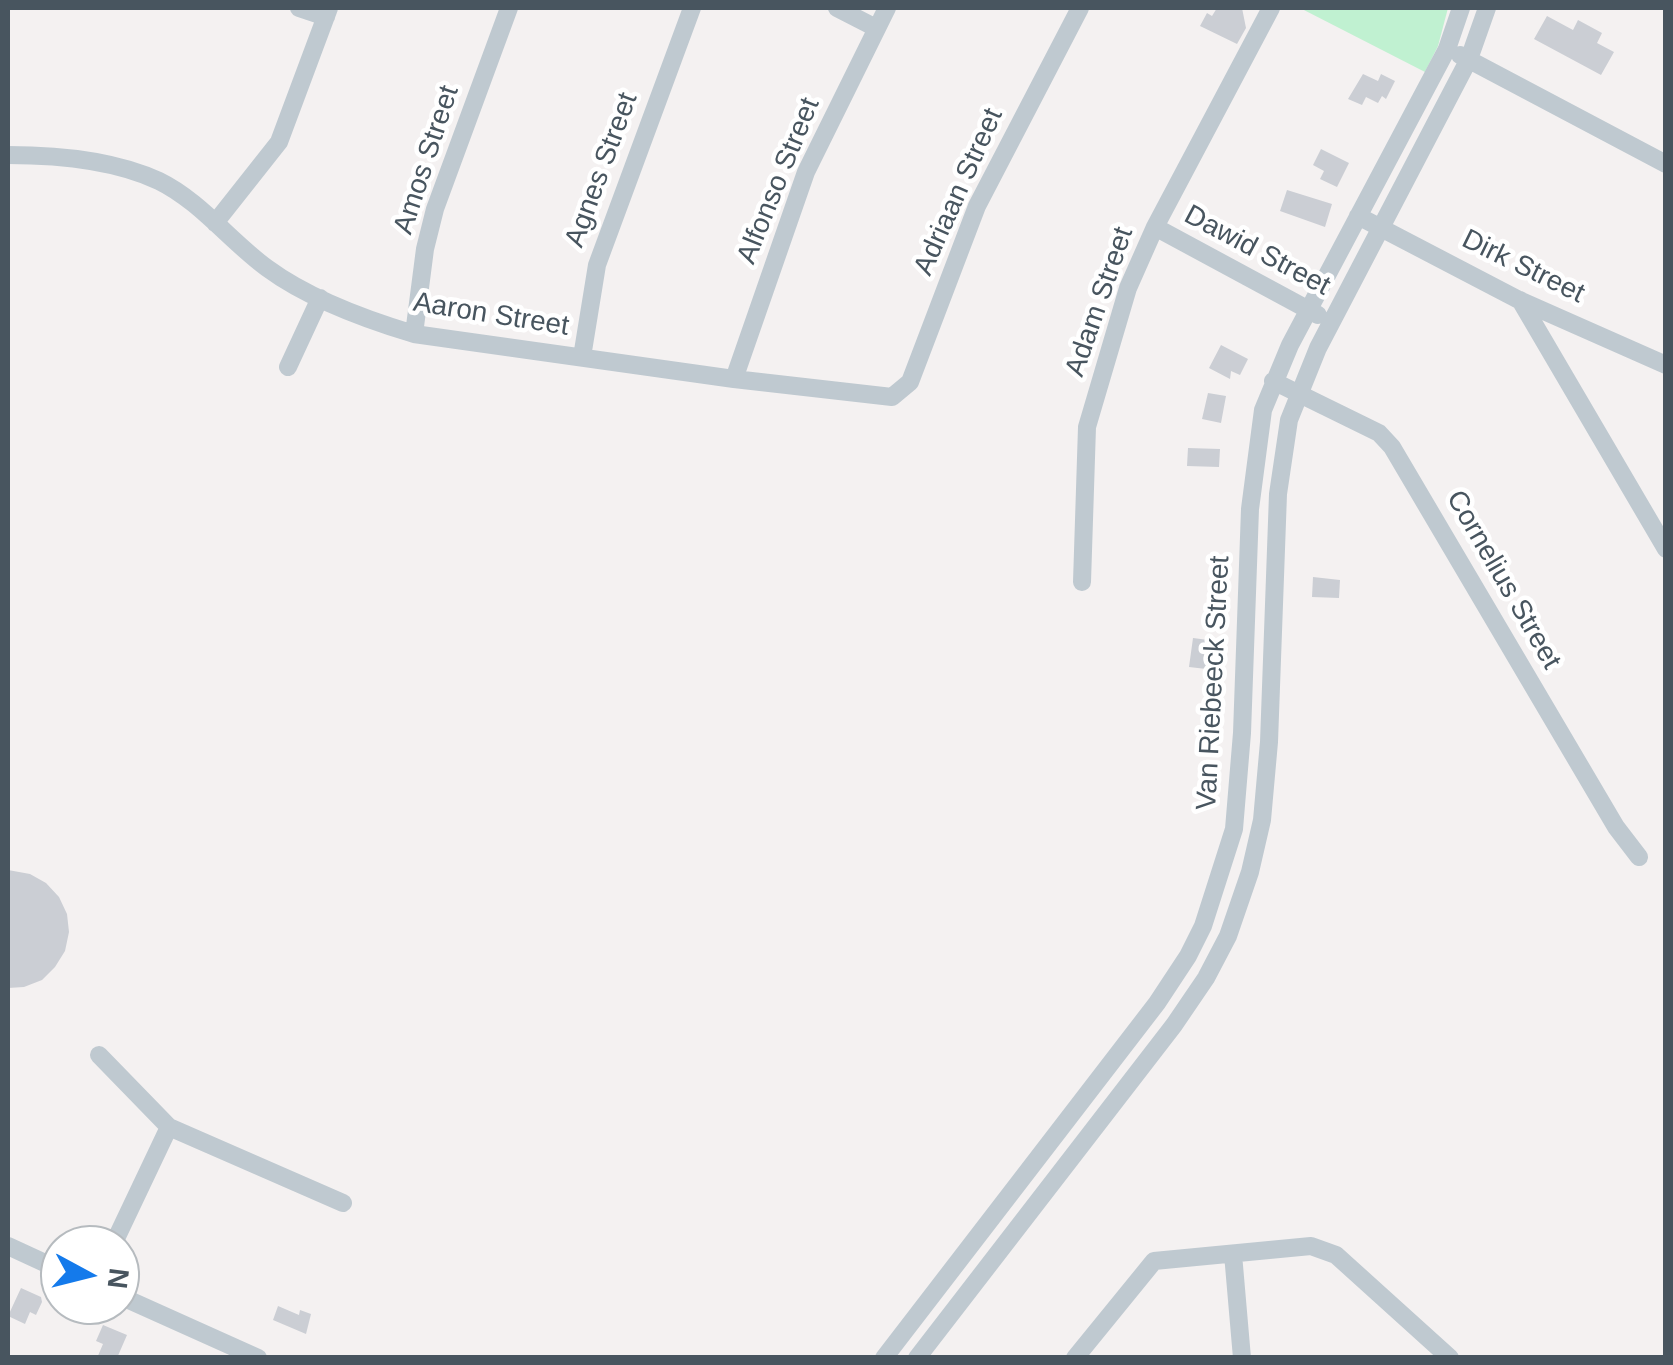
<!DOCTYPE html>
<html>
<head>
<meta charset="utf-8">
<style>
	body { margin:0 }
	#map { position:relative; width:1673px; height:1365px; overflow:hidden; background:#f4f1f1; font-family:Helvetica,sans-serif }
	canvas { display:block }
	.frame { position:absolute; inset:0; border:10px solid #48555f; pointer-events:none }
	.north { position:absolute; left:40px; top:1225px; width:100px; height:100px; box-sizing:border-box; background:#fff; border:2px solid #b6bbbf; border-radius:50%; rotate:97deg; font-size:28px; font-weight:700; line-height:40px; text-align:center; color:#48555f }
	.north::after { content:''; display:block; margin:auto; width:35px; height:45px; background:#147aeb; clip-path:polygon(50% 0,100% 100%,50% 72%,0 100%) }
</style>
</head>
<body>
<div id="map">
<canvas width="1673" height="1365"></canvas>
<div class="frame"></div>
<div class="north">N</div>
</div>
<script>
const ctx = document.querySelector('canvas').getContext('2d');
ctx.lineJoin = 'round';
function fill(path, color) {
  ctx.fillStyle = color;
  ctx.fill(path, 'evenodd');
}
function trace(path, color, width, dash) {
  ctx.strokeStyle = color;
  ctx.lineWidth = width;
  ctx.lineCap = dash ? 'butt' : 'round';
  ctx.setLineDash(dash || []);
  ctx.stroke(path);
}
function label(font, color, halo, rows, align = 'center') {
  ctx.font = font + ' Helvetica,sans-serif';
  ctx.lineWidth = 9;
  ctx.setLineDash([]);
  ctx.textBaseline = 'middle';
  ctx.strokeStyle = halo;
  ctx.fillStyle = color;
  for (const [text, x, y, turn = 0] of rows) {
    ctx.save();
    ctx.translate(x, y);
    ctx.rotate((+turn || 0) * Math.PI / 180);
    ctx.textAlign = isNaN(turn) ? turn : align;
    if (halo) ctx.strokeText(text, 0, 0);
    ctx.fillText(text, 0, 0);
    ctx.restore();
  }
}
fill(new Path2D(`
	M1300,8h148l-10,38 -13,26z`), '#c0f1d1');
fill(new Path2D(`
	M1217,8h25l4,20 -9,16 -37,-18 7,-13 5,3z
	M1547,16l26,14 5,-10 24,13 -5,10 17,9 -13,23 -67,-36z
	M1363,74l15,7 3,-7 14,7 -9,18 -4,-3 -4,7 -12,-6 -4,8 -14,-6z
	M1321,149l28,14 -12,24 -17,-8 4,-8 -11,-6z
	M1287,190l45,14 -7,23 -45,-16z
	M1221,345l27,14 -8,16 -9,-4 -1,8 -21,-11z
	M1208,393l18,3 -5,27 -19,-4z
	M1188,448l32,1 -1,18 -32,-1z
	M1313,577l27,3 -1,18 -27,-1z
	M1193,638l30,4 -1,12h-5l-2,16 -26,-3z
	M8,870l22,4 16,9 13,14 8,17 2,18 -4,19 -10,16 -13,13 -18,7 -16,1z
	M21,1288l20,9 1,5 -6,13 -6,-3 -5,12 -17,-8z
	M278,1306l21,9 1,-5 11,4 -5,20 -33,-14z
	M103,1325l24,10 -10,23h-20l6,-14 -7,-3z`), '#cbced4');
trace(new Path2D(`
	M299,8l27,9
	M837,8l39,20
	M1460,55l206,109
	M8,155c49,0 106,5 151,26 41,20 71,60 108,87 42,31 97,51 147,66l320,45 158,18 18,-15 67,-176 103,-198
	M1358,216l161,84 147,65
	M215,223l64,-81 50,-134
	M1155,227l163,88
	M1520,300l146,249
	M414,334l11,-85 10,-40 74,-201
	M582,357l15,-92 95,-257
	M288,367l32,-69
	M734,379l72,-207 81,-164
	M1273,381l106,52 13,14 224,380 23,30
	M1082,582l5,-155 41,-139 27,-61 116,-219
	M99,1055l70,72 174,76
	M113,1245l56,-118
	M8,1246l52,24
	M1233,1254l9,104
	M120,1296l138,62
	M884,1358l273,-355 31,-47 15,-30 31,-97 8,-96 8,-224 13,-99 27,-65 157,-296 14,-41
	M917,1358l257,-333 32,-47 22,-42 22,-64 12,-52 7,-78 9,-248 11,-74 29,-72 151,-289 18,-51
	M1075,1358l79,-97 157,-15 25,9 114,103`), '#bfc9d0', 18);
label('28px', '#48555f', '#fff', [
	["Amos Street",427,160,-72],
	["Agnes Street",602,170,-70],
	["Alfonso Street",779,181,-68],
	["Adriaan Street",959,192,-66],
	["Dawid Street",1257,251,28],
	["Dirk Street",1523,267,26],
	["Adam Street",1100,302,-71],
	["Aaron Street",491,315,9],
	["Cornelius Street",1503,580,60],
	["Van Riebeeck Street",1214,683,-87]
]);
</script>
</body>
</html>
